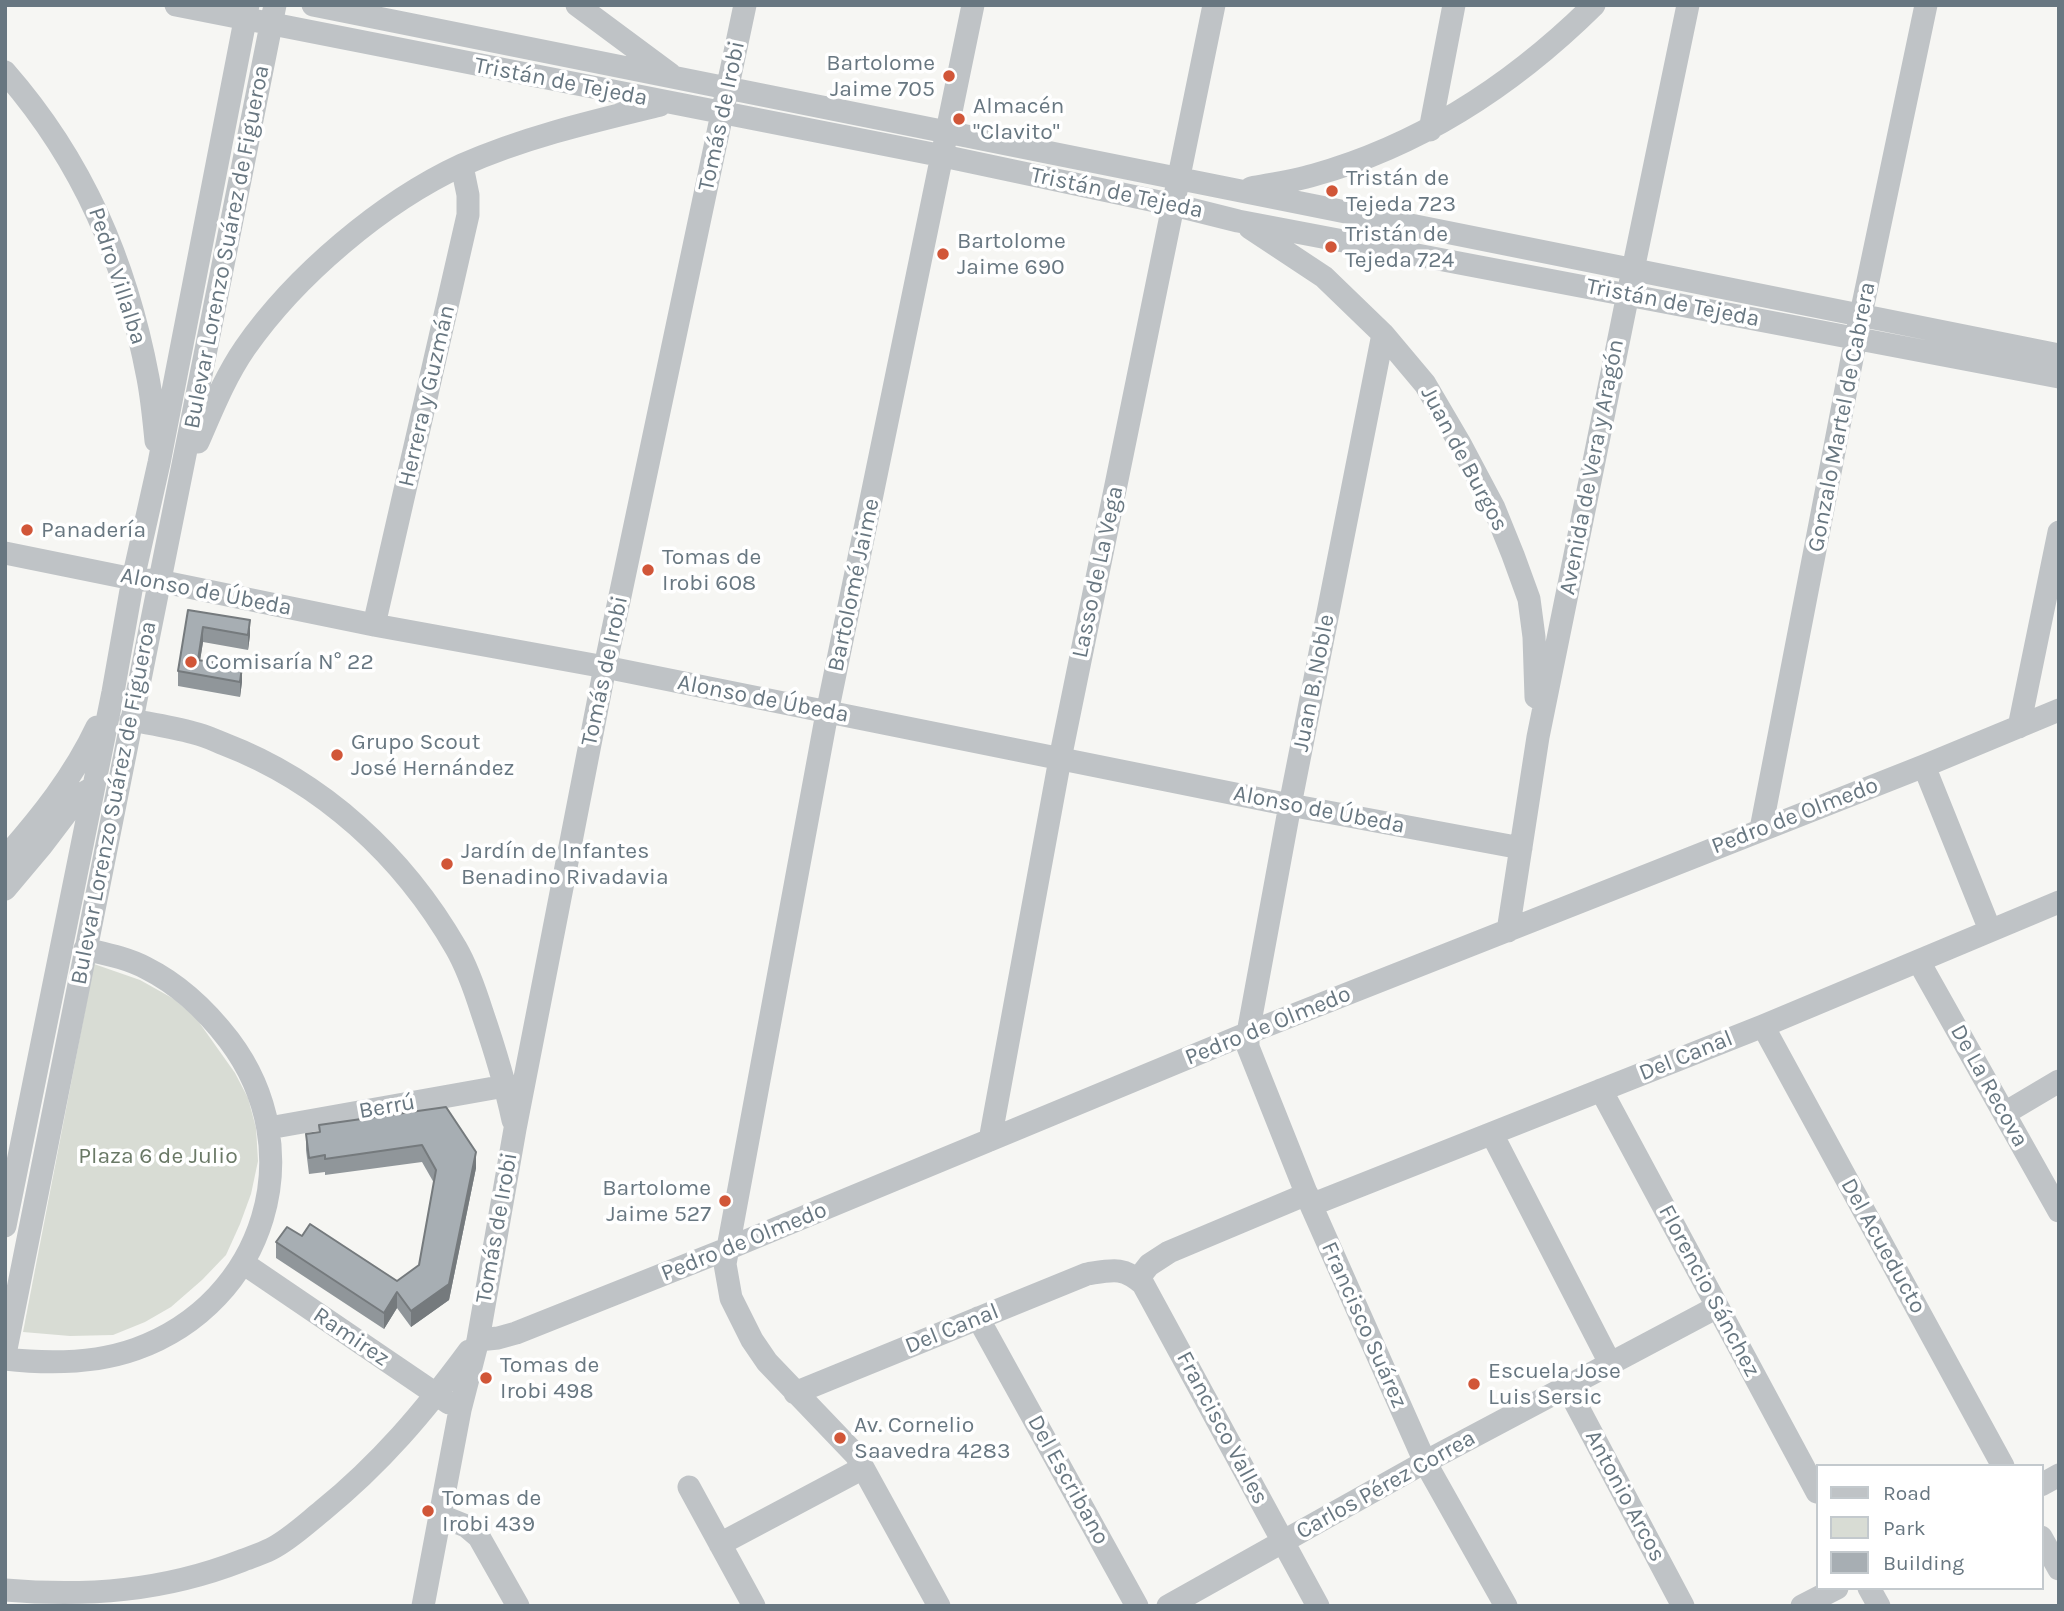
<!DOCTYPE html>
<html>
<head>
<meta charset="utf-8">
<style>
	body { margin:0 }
	#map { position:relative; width:2064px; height:1611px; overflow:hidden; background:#f6f6f3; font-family:Karla,sans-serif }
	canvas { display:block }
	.frame { position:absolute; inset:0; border:7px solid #687781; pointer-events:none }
	.legend { position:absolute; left:1816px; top:1464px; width:228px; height:126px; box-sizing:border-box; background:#fff; border:2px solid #c3c9cd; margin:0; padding:9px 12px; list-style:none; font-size:21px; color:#687781 }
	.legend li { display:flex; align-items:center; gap:14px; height:35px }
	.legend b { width:35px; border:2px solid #c3c9cd }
</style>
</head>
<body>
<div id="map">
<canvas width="2064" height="1611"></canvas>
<div class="frame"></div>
<ul class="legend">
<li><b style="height:9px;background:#bfc3c6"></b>Road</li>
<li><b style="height:19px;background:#d8dcd4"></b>Park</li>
<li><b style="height:19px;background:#a7aeb3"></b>Building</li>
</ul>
</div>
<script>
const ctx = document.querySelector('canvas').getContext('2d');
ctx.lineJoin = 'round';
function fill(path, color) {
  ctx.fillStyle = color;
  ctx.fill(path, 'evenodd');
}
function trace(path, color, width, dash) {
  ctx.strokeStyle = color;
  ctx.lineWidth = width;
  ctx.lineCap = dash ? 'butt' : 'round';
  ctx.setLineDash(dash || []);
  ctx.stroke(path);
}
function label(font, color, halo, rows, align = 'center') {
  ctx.font = font + ' Karla,sans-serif';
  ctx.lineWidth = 7;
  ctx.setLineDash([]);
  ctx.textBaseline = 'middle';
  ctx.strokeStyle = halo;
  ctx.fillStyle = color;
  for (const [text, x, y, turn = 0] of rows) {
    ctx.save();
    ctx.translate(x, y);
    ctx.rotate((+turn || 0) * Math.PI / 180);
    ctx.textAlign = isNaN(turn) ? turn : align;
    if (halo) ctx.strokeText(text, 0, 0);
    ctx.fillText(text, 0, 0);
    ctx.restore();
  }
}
fill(new Path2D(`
	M94,964l46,16 34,19 22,19 39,55 13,25 8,30 2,33 -7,33 -11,30 -14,31 -24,25 -31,27 -26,15 -32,13 -43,1 -47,-4z`), '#d8dcd4');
trace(new Path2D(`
	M176,5l767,151 231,49 64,16 821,156
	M313,5l1746,350
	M577,5l93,69
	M5,72c78,89 121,190 143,306 4,21 6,42 8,63
	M1430,130l24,-125
	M1251,188c21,-4 42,-7 63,-13 107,-30 201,-92 280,-170
	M1250,228l74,49 59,57 42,50 34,58 35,66 19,47 16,44 5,38 2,60
	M1383,334l-93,471 -42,228v14l63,158 114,257 81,144
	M198,442c14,-32 27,-65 47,-94 50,-72 137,-146 217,-183 63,-28 132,-44 198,-60
	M5,553l128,26 26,2 215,44 231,42 685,138 231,43
	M374,625l94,-410v-20l-6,-29
	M131,720c21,4 42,7 63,13 10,2 20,7 30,11 99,38 179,112 232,204 11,19 19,42 26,64 12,35 23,71 31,108
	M2019,727l40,-195
	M1924,766l66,164
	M1761,829l95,-491 70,-333
	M5,858c36,-41 69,-82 92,-131
	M5,889l37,-44 38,-50 13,-7
	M1508,931l30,-194 90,-443 60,-289
	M1919,962l140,249
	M1763,1026l240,440
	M1601,1090l216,402
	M2005,1113l54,-32
	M269,1128l236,-42
	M1492,1134l118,229
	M990,1140l70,-381 154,-754
	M1311,1205l452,-179 296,-124
	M5,1226l108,-534 20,-113 26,-116 89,-458
	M243,1263l206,140
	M1138,1279l11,-14 20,-13 138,-58
	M978,1318l159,288
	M478,1340l20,-2 18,-5 211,-84 521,-216 676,-267 135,-56
	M5,1354l270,-1349
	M5,1359c44,5 89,5 131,-10 130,-47 176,-199 93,-309 -23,-30 -49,-55 -83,-72 -19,-10 -40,-14 -61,-19
	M1566,1385l117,221
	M795,1393l292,-119c25,-4 36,-8 56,10l175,322
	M2041,1485l18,-10
	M689,1487l65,119
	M441,1516l25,10 13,11 39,69
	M2041,1537l18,32
	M720,1544l143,-76
	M1869,1588l10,18
	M5,1590c82,7 159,1 236,-29 10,-4 20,-7 30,-12 18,-9 35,-25 51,-38 59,-48 102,-99 147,-160
	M423,1606l37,-196 18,-70 37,-211 90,-462 140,-662
	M939,1606l-83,-151 -89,-93 -15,-22 -21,-42 -6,-34 102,-551 146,-708
	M1168,1606l257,-144 292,-155
	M1802,1606l35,-18`), '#bfc3c6', 23);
fill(new Path2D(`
	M188,610l62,25 -2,15 -45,-8 -3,18 42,22 -2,15 -62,-11v-15z
	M446,1107l30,61 -27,132 -38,27 -14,-19 -13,21 -108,-71v-16l26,-6 95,45 22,-16 15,-82 -12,-21 -97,13v-3l-16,2 -3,-24v-16l13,-2v-7z`), '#90969a');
fill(new Path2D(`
	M250,620v15l-2,15v-15z
	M203,627v15l-5,32v-14z
	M242,667v15l-2,15v-15z
	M476,1152v16l-27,132 -38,27v-16z
	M397,1292v16l-13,21v-16z`), '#757a7d');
const building = new Path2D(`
	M188,610l62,10 -2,15 -45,-8 -5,33 44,7 -2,15 -62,-11z
	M446,1107l30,45 -27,132 -38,27 -14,-19 -13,21 -108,-71 11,-15 15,9 8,-12 87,57 22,-16 17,-95 -14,-25 -97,14v-4l-16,3 -3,-24 14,-2 -1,-7z`);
fill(building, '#a7aeb3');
trace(building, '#757a7d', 2);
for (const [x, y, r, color] of [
	[949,76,7,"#d15638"],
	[959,119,7,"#d15638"],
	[1332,191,7,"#d15638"],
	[1331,247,7,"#d15638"],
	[943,254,7,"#d15638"],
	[27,530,7,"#d15638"],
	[648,570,7,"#d15638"],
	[191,662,7,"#d15638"],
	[337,755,7,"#d15638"],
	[447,864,7,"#d15638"],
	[725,1201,7,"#d15638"],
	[486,1378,7,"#d15638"],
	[1474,1384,7,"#d15638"],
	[840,1438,7,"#d15638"],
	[428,1511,7,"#d15638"]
]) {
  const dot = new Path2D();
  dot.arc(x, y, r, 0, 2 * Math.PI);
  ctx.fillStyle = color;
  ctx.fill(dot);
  trace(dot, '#fff', 2.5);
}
label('23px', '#687781', '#fff', [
	["Bartolome",935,63,"right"],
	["Jaime 705",935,89,"right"],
	["Almacén",973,106],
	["\"Clavito\"",973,132],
	["Tristán de",1346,178],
	["Tejeda 723",1346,204],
	["Tristán de",1345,234],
	["Tejeda 724",1345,260],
	["Bartolome",957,241],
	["Jaime 690",957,267],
	["Panadería",41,530],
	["Tomas de",662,557],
	["Irobi 608",662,583],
	["Comisaría N° 22",205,662],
	["Grupo Scout",351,742],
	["José Hernández",351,768],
	["Jardín de Infantes",461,851],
	["Benadino Rivadavia",461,877],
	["Bartolome",711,1188,"right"],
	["Jaime 527",711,1214,"right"],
	["Tomas de",500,1365],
	["Irobi 498",500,1391],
	["Escuela Jose",1488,1371],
	["Luis Sersic",1488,1397],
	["Av. Cornelio",854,1425],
	["Saavedra 4283",854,1451],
	["Tomas de",442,1498],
	["Irobi 439",442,1524]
], 'left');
label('23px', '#687781', '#fff', [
	["Tristán de Tejeda",561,82,11],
	["Tomás de Irobi",722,116,-78],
	["Tristán de Tejeda",1117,193,12],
	["Bulevar Lorenzo Suárez de Figueroa",227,247,-79],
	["Pedro Villalba",117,276,72],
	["Tristán de Tejeda",1673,303,11],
	["Herrera y Guzmán",427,396,-77],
	["Gonzalo Martel de Cabrera",1842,417,-79],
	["Juan de Burgos",1464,459,62],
	["Avenida de Vera y Aragón",1592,467,-79],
	["Lasso de La Vega",1098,572,-78],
	["Bartolomé Jaime",854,585,-78],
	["Alonso de Úbeda",206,592,11],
	["Tomás de Irobi",605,671,-78],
	["Juan B. Noble",1314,683,-79],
	["Alonso de Úbeda",763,699,11],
	["Bulevar Lorenzo Suárez de Figueroa",114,803,-79],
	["Alonso de Úbeda",1319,810,11],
	["Pedro de Olmedo",1795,816,-21],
	["Pedro de Olmedo",1268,1026,-22],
	["Del Canal",1686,1056,-22],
	["De La Recova",1989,1086,61],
	["Berrú",387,1107,-10],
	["Tomás de Irobi",497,1228,-80],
	["Pedro de Olmedo",744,1242,-22],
	["Del Acueducto",1883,1246,61],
	["Florencio Sánchez",1709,1291,62],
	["Francisco Suárez",1364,1325,66],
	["Del Canal",952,1329,-22],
	["Ramirez",351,1337,34],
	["Francisco Valles",1222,1428,62],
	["Del Escribano",1068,1480,61],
	["Carlos Pérez Correa",1386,1485,-29],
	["Antonio Arcos",1625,1496,62]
]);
label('23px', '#6a7966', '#fff', [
	["Plaza 6 de Julio",158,1156]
]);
</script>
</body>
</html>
